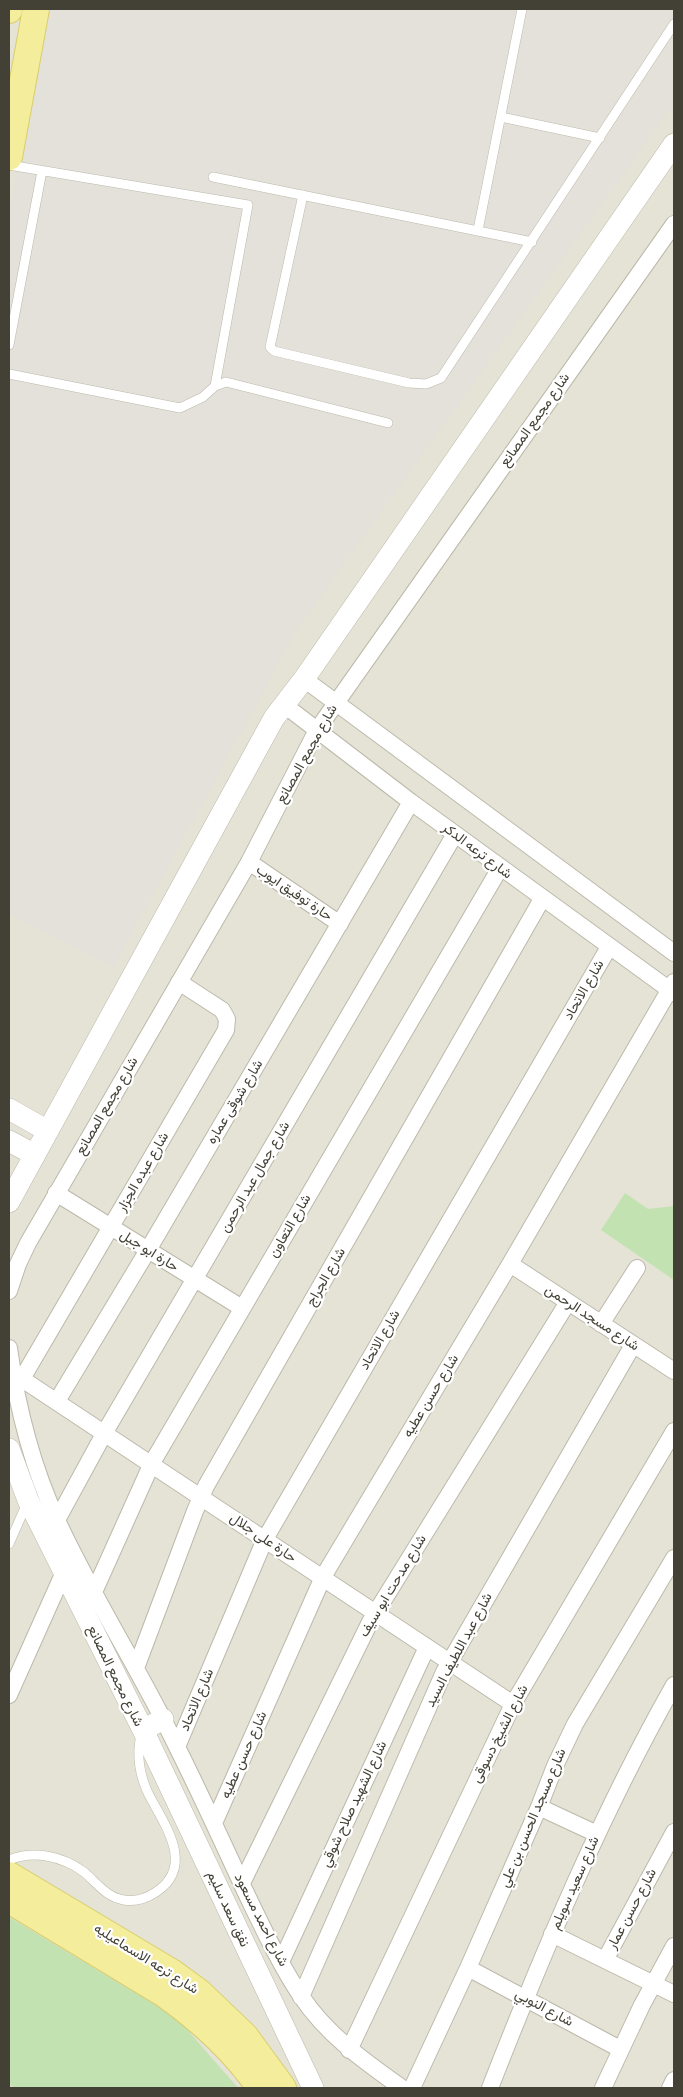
<!DOCTYPE html>
<html>
<head>
<meta charset="utf-8">
<style>
	body { margin:0 }
	#map { position:relative; width:683px; height:2097px; overflow:hidden; background:#f1f0e6; font-family:Manrope,sans-serif }
	canvas { display:block }
	.frame { position:absolute; inset:0; border:10px solid #434136; pointer-events:none }
</style>
</head>
<body>
<div id="map">
<canvas width="683" height="2097"></canvas>
<div class="frame"></div>
</div>
<script>
const ctx = document.querySelector('canvas').getContext('2d');
ctx.lineJoin = 'round';
function fill(path, color) {
  ctx.fillStyle = color;
  ctx.fill(path, 'evenodd');
}
function trace(path, color, width, dash) {
  ctx.strokeStyle = color;
  ctx.lineWidth = width;
  ctx.lineCap = dash ? 'butt' : 'round';
  ctx.setLineDash(dash || []);
  ctx.stroke(path);
}
function label(font, color, halo, rows, align = 'center') {
  ctx.font = font + ' Manrope,Vazirmatn,sans-serif';
  ctx.lineWidth = 4.5;
  ctx.setLineDash([]);
  ctx.textBaseline = 'middle';
  ctx.strokeStyle = halo;
  ctx.fillStyle = color;
  for (const [text, x, y, turn = 0] of rows) {
    ctx.save();
    ctx.translate(x, y);
    ctx.rotate((+turn || 0) * Math.PI / 180);
    ctx.textAlign = isNaN(turn) ? turn : align;
    if (halo) ctx.strokeText(text, 0, 0);
    ctx.fillText(text, 0, 0);
    ctx.restore();
  }
}
fill(new Path2D(`
	M9,9h665v2079h-665z`), '#e5e3d5');
fill(new Path2D(`
	M47,9h627v95l-377,526 -184,338 -104,-54v-703z`), '#e4e1db');
fill(new Path2D(`
	M625,1193l23,16 26,-3v74l-73,-50z
	M9,1917l168,101 61,70h-224l-5,-4z`), '#c3e2b2');
const service = new Path2D(`
	M501,117l99,21
	M9,165l239,40 -33,181
	M213,177l319,65
	M303,195l-33,152 4,4 135,32 17,1 15,-6 233,-354
	M478,230l44,-221
	M9,345l33,-174
	M9,374l171,34 23,-11 12,-11 11,-4 162,41
	M9,1544l18,-41
	M9,1860c25,-10 53,-4 75,12 13,11 22,25 40,28 11,2 23,-2 32,-8 40,-26 8,-68 -7,-97 -9,-18 -13,-40 -8,-59`);
const minor = new Path2D(`
	M304,679l370,274
	M283,704l128,98 263,191
	M249,862l91,62
	M56,1193l186,115
	M510,1264l164,107
	M9,1291l9,-27 10,-21 221,-381 68,-132 357,-506
	M601,1324l36,-56
	M9,1348c8,58 23,118 48,172 36,78 83,150 120,227 24,48 46,96 68,144 17,35 34,72 56,105 26,39 63,65 101,92
	M13,1373l500,331
	M23,1377l203,-347 1,-11 -5,-9 -43,-28
	M57,1401l91,-151 263,-448
	M57,1520l48,-88 350,-598
	M94,1592l58,-129 348,-595
	M136,1668l59,-157 11,-25 336,-587
	M9,1695l55,-123
	M177,1747l88,-208 344,-592
	M539,1807l58,27
	M214,1823l109,-246 187,-313 164,-282
	M242,1883l128,-261 198,-320
	M552,1934l122,60
	M605,1960l69,-128
	M281,1962l146,-315
	M468,1968l152,81
	M301,1997l143,-325 189,-327
	M349,2050l164,-346 161,-273
	M412,2088l56,-120 71,-161 16,-41 20,-42 99,-166
	M490,2088c54,-138 111,-274 184,-403
	M603,2088l39,-83 32,-59
	M670,2088l4,-8`);
const tertiary = new Path2D(`
	M9,1109l39,22
	M9,1141l26,14
	M9,1202l265,-484 30,-39 370,-535
	M9,1449l19,51 115,230 170,358
	M143,1730l20,-11`);
const primary = new Path2D(`
	M9,10v-1
	M9,157l27,-148
	M9,1875l164,98 26,19 46,44 38,52
	M9,1900l155,94c38,27 70,56 96,94`);
trace(service, '#bcb9aa', 10);
trace(minor, '#bcb9aa', 18);
trace(tertiary, '#bcb9aa', 22);
trace(primary, '#d8ce6e', 28);
trace(service, '#fff', 9);
trace(minor, '#fff', 16);
trace(tertiary, '#fff', 21);
trace(primary, '#f4ed9c', 26);
label('14px', '#434136', '#fff', [
	["شارع مجمع المصانع",535,420,-55],
	["شارع مجمع المصانع",307,754,-61],
	["شارع ترعه الدكر",477,851,37],
	["حارة توفيق ايوب",294,893,34],
	["شارع الاتحاد",584,990,-60],
	["شارع شوقى عماره",235,1102,-59],
	["شارع مجمع المصانع",107,1106,-60],
	["شارع عبده الجزار",143,1172,-60],
	["شارع جمال عبد الرحمن",255,1177,-60],
	["شارع التعاون",290,1226,-60],
	["حارة ابو جبل",149,1251,32],
	["شارع الجراج",326,1277,-60],
	["شارع مسجد الرحمن",592,1318,33],
	["شارع الاتحاد",380,1340,-60],
	["شارع حسن عطيه",431,1396,-59],
	["حارة على جلال",263,1538,34],
	["شارع مدحت ابو سيف",393,1586,-59],
	["شارع عبد اللطيف السيد",459,1650,-62],
	["شارع مجمع المصانع",115,1676,64],
	["شارع الاتحاد",197,1700,-67],
	["شارع الشيخ دسوقى",500,1734,-63],
	["شارع حسن عطيه",244,1755,-66],
	["شارع الشهيد صلاح شوقي",354,1804,-65],
	["شارع مسجد الحسن بن علي",533,1818,-67],
	["شارع سعيد سويلم",575,1883,-66],
	["نفق سعد سليم",228,1909,65],
	["شارع حسن عمار",632,1909,-62],
	["شارع احمد مسعود",261,1920,63],
	["شارع ترعه الاسماعيليه",146,1959,32],
	["شارع النوبي",544,2008,28]
]);
</script>
</body>
</html>
